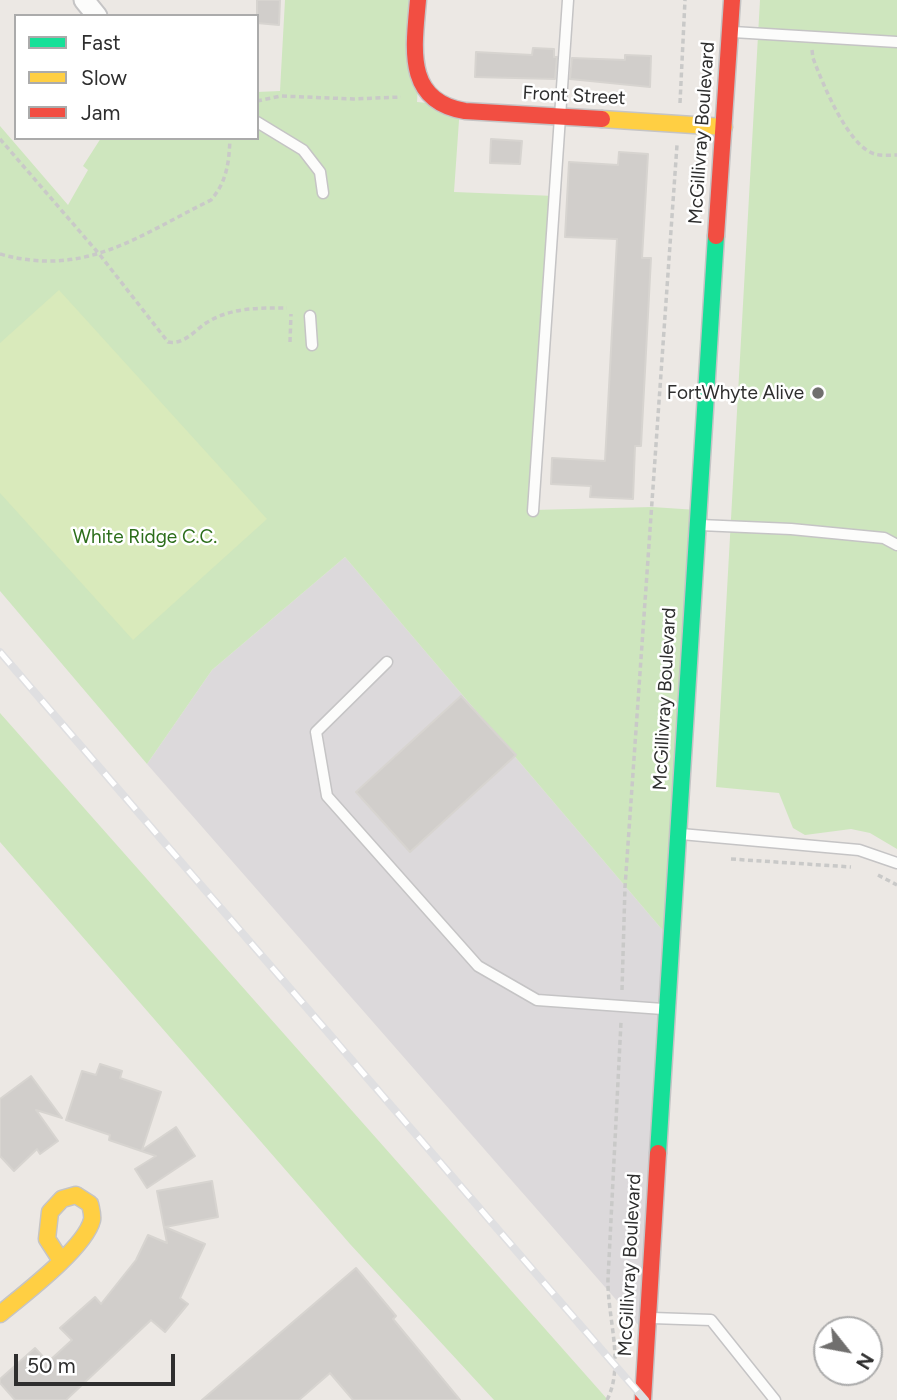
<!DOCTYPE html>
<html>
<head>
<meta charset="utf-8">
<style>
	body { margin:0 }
	#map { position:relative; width:897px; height:1400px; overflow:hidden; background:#ece8e4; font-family:Figtree,sans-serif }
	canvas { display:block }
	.legend { position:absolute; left:14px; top:14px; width:245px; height:126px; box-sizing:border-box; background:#fff; border:2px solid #ababab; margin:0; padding:9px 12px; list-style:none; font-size:21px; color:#2e2e2e }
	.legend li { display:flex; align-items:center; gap:14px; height:35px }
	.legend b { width:35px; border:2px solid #ababab }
	.north { position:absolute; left:813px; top:1316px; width:70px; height:70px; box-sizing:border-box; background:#fff; border:2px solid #ababab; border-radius:50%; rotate:121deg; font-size:19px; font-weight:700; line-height:28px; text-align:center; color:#2e2e2e }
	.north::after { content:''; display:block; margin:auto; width:24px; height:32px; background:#706f6e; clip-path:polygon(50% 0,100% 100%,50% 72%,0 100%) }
	.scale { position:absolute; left:14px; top:1354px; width:161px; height:32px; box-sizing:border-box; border:4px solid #2e2e2e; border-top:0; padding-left:9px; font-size:21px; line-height:24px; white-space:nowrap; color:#2e2e2e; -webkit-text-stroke:5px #fff; paint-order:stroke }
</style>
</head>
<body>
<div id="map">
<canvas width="897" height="1400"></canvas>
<ul class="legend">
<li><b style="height:9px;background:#16e098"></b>Fast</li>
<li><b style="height:9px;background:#ffcf43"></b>Slow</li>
<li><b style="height:9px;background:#f24e42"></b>Jam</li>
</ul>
<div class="north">N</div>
<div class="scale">50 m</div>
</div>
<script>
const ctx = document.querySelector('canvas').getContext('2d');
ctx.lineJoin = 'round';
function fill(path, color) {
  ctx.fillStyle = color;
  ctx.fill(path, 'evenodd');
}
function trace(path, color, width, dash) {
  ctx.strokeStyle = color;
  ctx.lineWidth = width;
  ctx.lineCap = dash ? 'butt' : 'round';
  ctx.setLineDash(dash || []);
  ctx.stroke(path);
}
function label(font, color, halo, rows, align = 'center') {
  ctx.font = font + ' Figtree,sans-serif';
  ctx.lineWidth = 5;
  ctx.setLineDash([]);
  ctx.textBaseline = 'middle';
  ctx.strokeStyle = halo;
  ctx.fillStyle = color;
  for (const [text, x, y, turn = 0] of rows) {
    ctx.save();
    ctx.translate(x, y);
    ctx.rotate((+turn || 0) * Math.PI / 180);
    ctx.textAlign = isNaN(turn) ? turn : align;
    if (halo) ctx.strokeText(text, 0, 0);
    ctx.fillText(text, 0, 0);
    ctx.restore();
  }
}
fill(new Path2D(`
	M345,557l326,383 -24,395 -500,-571 65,-94z`), '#dcd9db');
fill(new Path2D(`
	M285,0h138l-6,102 43,4 -6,86 101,4 -22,314 119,-3 45,3 -26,430 -326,-383 -133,113 -65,94 -147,-173v-465l68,79 20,-35 -5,-4 18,-28h156v-46l23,-1z
	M760,0h137v849l-27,-16 -19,-4 -46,6 -12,-7 -14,-35 -63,-6z
	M0,713l608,687h-114l-144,-156 -350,-402z`), '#cee6be');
fill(new Path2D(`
	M59,290l208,229 -134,121 -133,-147v-150z`), '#d9eabb');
const building = new Path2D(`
	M257,0h23l-1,25 -22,-2z
	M533,48l21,1v8h3l-2,22 -80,-2 1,-25 56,3z
	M625,55l26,1 -1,31 -80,-8 2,-21 53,2z
	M491,139l31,2 -2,23 -30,-1z
	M619,152l29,2 -6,104h9l-10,188h-6l-2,53 -43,-2 1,-11 -40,-2 1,-26 53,3 12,-222 -52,-2 4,-75 49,3z
	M461,696l55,59 -106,97 -54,-60z
	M100,1064l22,7 -2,7 41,14 -19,58 34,-23 19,29 -48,32 -12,-19 21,-13 -47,-16 1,-5 -44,-15 16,-49 14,4z
	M31,1076l31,42 -26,-8 22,31 -18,13 -3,-5 -23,22 -14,-15v-57z
	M212,1181l6,36 -53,10 40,17 -25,54 8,6 -23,28 -14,-12 -85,80h-51l-15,-17v-4l35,-31 13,14 24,-22 -12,-12 35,-31 6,7 35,-44 12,-25 19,8 -10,-52z
	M356,1268l40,48 -3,3 67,81h-107l-23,-27 -31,27h-97z`);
fill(building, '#d1cecb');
trace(building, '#d7d4d0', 2);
const lane = new Path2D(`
	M733,32l164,10
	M257,122l46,28 17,22 3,21
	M310,316l2,29
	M533,511l35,-511
	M700,525l91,4 93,9 13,7
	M387,662l-71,70 11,64 151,170 59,34 126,9
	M681,834l178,16 38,13
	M652,1318l59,2 64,80`);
const street = new Path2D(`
	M84,0l13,16`);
const fast = new Path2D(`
	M658,1153l58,-917`);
const slow = new Path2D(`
	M602,119l122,8
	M0,1314c23,-19 85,-66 92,-94 1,-5 -1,-11 -2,-16l-14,-9 -14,4 -12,13 -3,27 13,20`);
const jam = new Path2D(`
	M418,0c-4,47 -14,101 47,111l137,8
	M716,236l16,-236
	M643,1400l15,-247`);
trace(lane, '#c5c4c5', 13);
trace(street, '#c5c4c5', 23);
trace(fast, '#c5c4c5', 19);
trace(slow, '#c5c4c5', 19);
trace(jam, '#c5c4c5', 19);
trace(new Path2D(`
	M812,50l1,8c9,24 35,89 62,96 6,2 15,1 22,1
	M257,101l24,-5 72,3 48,-2
	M680,103l5,-103
	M0,139l100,116 68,87c16,3 26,-11 38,-19 26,-16 52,-15 81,-15
	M0,254c85,24 138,-18 211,-54 16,-19 18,-37 19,-62
	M290,342l1,-28
	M731,859l120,8
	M878,875l19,10
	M622,990l3,-103 52,-742
	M607,1400c18,-35 0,-84 1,-121l13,-257`), '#c9c9c8', 3.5, [5, 3.5]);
trace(lane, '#fcfcfb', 10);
trace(street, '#fcfcfb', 19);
trace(fast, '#16e098', 16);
trace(slow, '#ffcf43', 16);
trace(jam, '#f24e42', 16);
const rail = new Path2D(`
	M0,652l645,748`);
trace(rail, '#dfdfe1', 8);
trace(rail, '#fff', 5, [16]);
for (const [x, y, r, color] of [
	[818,393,7,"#706f6e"]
]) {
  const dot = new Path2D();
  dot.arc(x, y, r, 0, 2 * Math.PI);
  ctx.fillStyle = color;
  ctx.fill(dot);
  trace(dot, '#fff', 2.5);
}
label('19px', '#2e2e2e', '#fff', [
	["Front Street",574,96,3],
	["McGillivray Boulevard",702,133,-86],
	["McGillivray Boulevard",665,699,-87],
	["McGillivray Boulevard",630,1265,-87]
]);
label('19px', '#2e2e2e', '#fff', [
	["FortWhyte Alive",804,393]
], 'right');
label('19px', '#2c6e1b', '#fff', [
	["White Ridge C.C.",145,537]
]);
</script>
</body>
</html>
